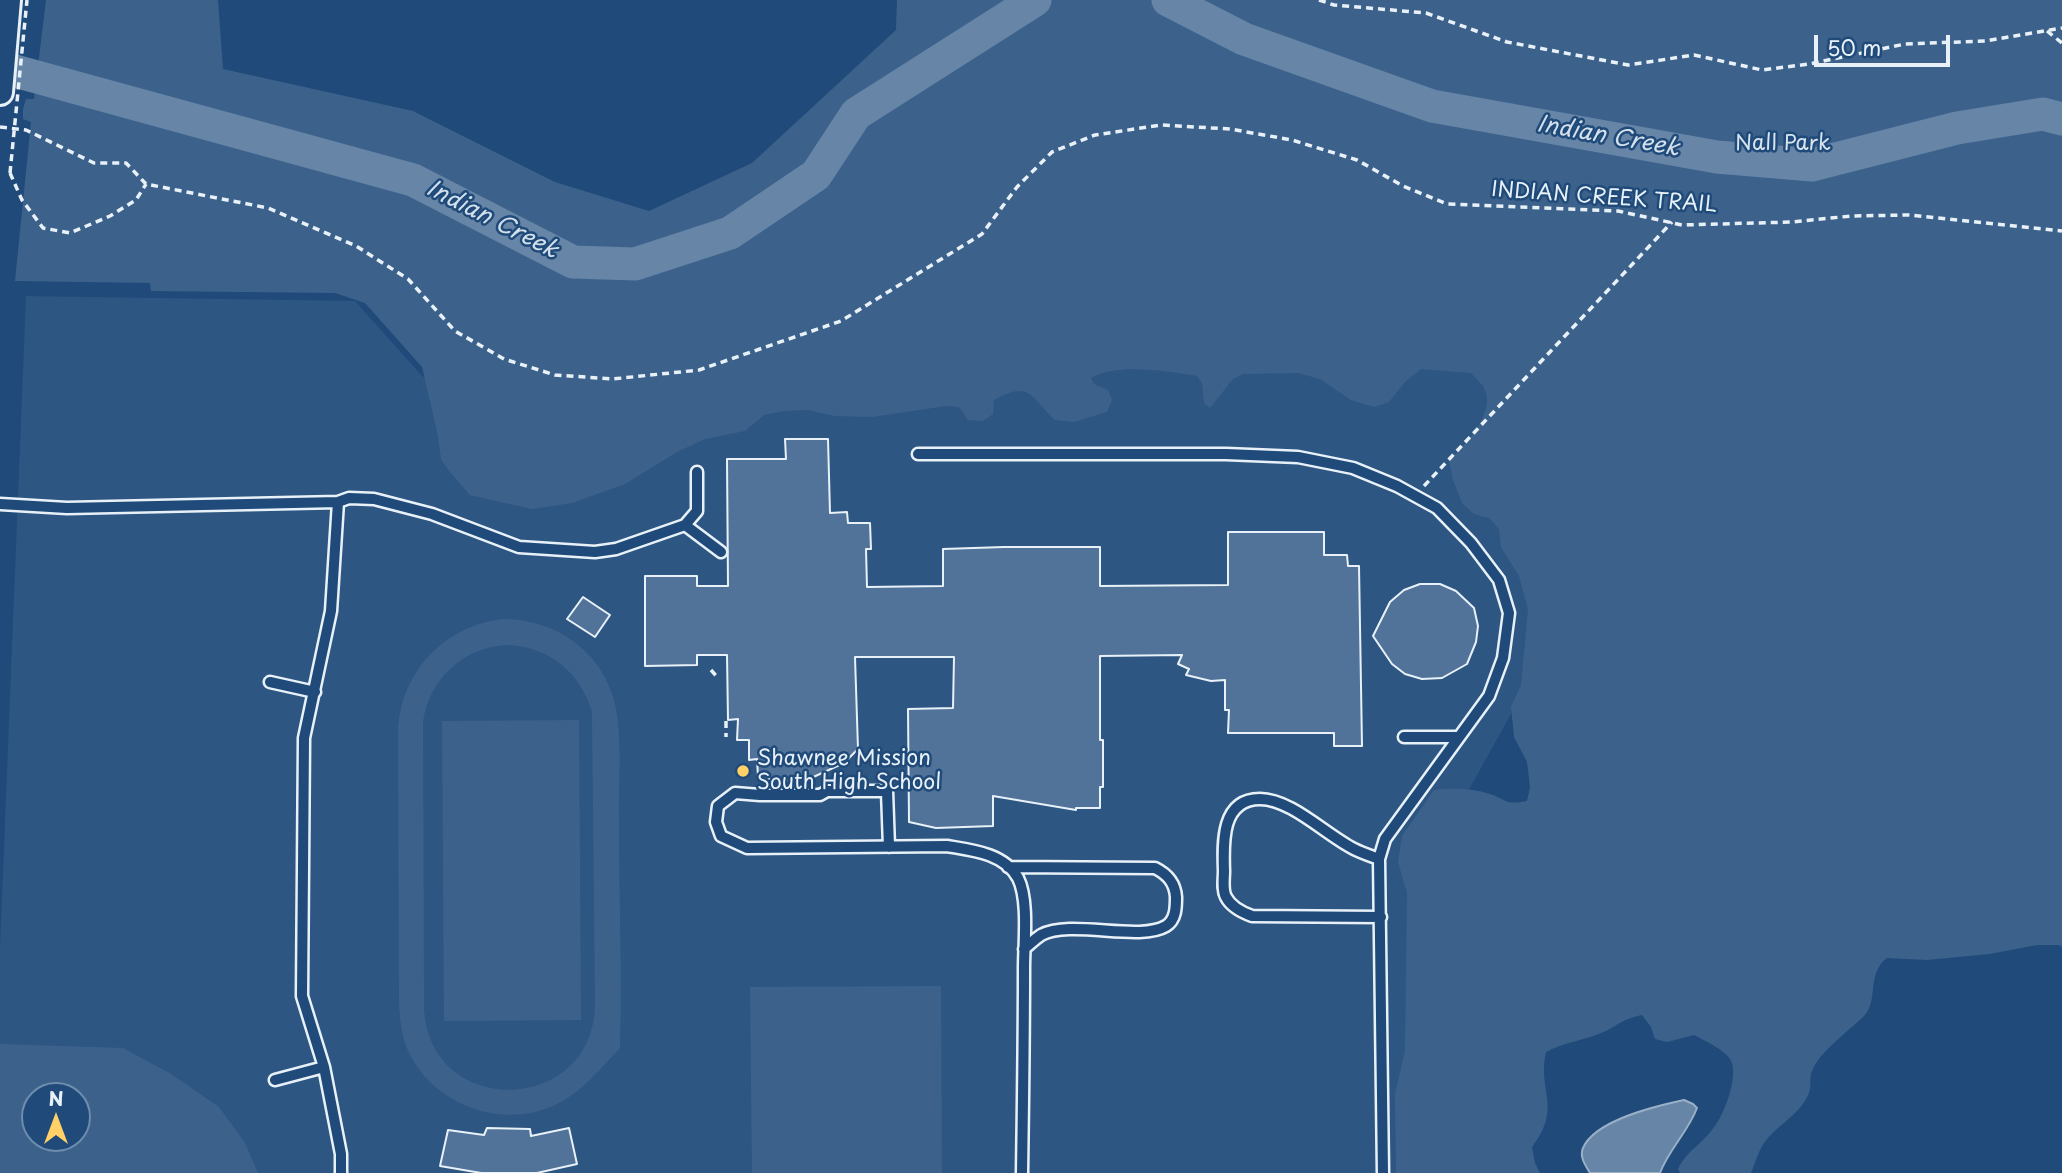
<!DOCTYPE html>
<html>
<head>
<meta charset="utf-8">
<style>
	body { margin:0 }
	#map { position:relative; width:2062px; height:1173px; overflow:hidden; background:#1f4a7a; font-family:"Playpen Sans",sans-serif }
	canvas { display:block }
	.north { position:absolute; left:21px; top:1082px; width:70px; height:70px; box-sizing:border-box; background:#1f4a7a; border:2px solid #6f8dac; border-radius:50%; rotate:0deg; font-size:19px; font-weight:700; line-height:28px; text-align:center; color:#e8f1f8 }
	.north::after { content:''; display:block; margin:auto; width:24px; height:32px; background:#ffd166; clip-path:polygon(50% 0,100% 100%,50% 72%,0 100%) }
	.scale { position:absolute; left:1814px; top:35px; width:136px; height:32px; box-sizing:border-box; border:4px solid #e8f1f8; border-top:0; padding-left:9px; font-size:21px; line-height:24px; white-space:nowrap; color:#e8f1f8; -webkit-text-stroke:5px #1f4a7a; paint-order:stroke }
</style>
</head>
<body>
<div id="map">
<canvas width="2062" height="1173"></canvas>
<div class="north">N</div>
<div class="scale">50 m</div>
</div>
<script>
const ctx = document.querySelector('canvas').getContext('2d');
ctx.lineJoin = 'round';
function fill(path, color) {
  ctx.fillStyle = color;
  ctx.fill(path, 'evenodd');
}
function trace(path, color, width, dash) {
  ctx.strokeStyle = color;
  ctx.lineWidth = width;
  ctx.lineCap = dash ? 'butt' : 'round';
  ctx.setLineDash(dash || []);
  ctx.stroke(path);
}
function label(font, color, halo, rows, align = 'center') {
  ctx.font = font + ' "Playpen Sans",sans-serif';
  ctx.lineWidth = 5;
  ctx.setLineDash([]);
  ctx.textBaseline = 'middle';
  ctx.strokeStyle = halo;
  ctx.fillStyle = color;
  for (const [text, x, y, turn = 0] of rows) {
    ctx.save();
    ctx.translate(x, y);
    ctx.rotate((+turn || 0) * Math.PI / 180);
    ctx.textAlign = isNaN(turn) ? turn : align;
    if (halo) ctx.strokeText(text, 0, 0);
    ctx.fillText(text, 0, 0);
    ctx.restore();
  }
}
fill(new Path2D(`
	M26,296l329,5 67,75 77,47 971,-107 65,245 -9,126 -94,169 7,317h-1439v-226zM35,1096h42v42h-42z`), '#2e5683');
fill(new Path2D(`
	M46,0h172l5,69 190,42 142,71 94,29 103,-48 144,-133 1,-30h1165v947l-3,-2h-22l-47,9 -63,6 -40,-2c-21,16 -8,43 -23,58 -15,15 -44,35 -52,55 -4,10 2,16 -7,30 -11,17 -30,26 -41,42 -6,9 -9,21 -13,30h-71l-2,-4c9,-19 25,-25 36,-42 10,-12 26,-54 16,-68 -7,-10 -25,-18 -36,-24l-27,7 -12,-3 -4,-12 -9,-12c-18,4 -21,8 -36,16 -20,9 -41,11 -60,21 -9,40 17,55 -14,95l3,16 5,10h-144l-1,-79 10,-43 2,-158 -9,-31 4,-26 32,-46c18,-2 38,-2 56,4 20,7 14,11 37,7l3,-14 -3,-25 -13,-25 -3,-30 10,-22 7,-76 -9,-33 -18,-29 -2,-18 -10,-11 -15,-4 -12,-11 -9,-23 -4,-19c16,-17 51,-51 33,-76 -3,-4 -8,-8 -11,-12l-50,-4 -16,13 -16,20 -15,5 -23,-7 -31,-21 -22,-6 -55,1 -10,5 -23,29 -6,-5 -2,-20 -5,-7c-29,-5 -81,-13 -106,2l3,6 14,6 4,10 -5,12 -33,10 -19,-2c-25,-24 -25,-40 -61,-20l-1,14 -10,7 -15,-1 -9,-13 -13,-1 -74,11 -37,-1 -27,-6 -24,1 -20,4 -19,16 -40,8 -28,13 -52,32 -53,19 -40,6 -62,-14 -21,-24 -8,-12 -3,-23 -16,-69 -57,-64 -30,-10 -184,-2 -1,-8 -135,-2 16,-159 -8,-3v-10l3,-10h8z
	M503,619c45,0 88,24 106,67 16,37 9,92 10,132 0,77 3,154 1,230 -20,21 -39,45 -65,57 -56,26 -126,-2 -149,-59 -5,-14 -6,-28 -7,-43l-1,-270c2,-60 45,-107 105,-114zM507,645c42,1 74,28 85,67l3,294c-3,109 -164,113 -171,4l-1,-287c5,-43 40,-76 84,-78z
	M579,720l2,300 -137,1 -2,-300z
	M941,986l1,187h-190l-2,-186z
	M0,1044l123,4 48,26 48,33 26,36 13,30h-258zM35,1096h42v42h-42z`), '#3c628c');
const water = new Path2D(`
	M1684,1100l9,4 4,4c-9,24 -28,41 -37,65h-70c-4,-7 -11,-16 -7,-25 12,-28 73,-42 101,-48z`);
fill(water, '#6685a7');
trace(water, '#9ab0c7', 2);
trace(new Path2D(`
	M1168,0l76,39 188,67 285,51 95,8 145,-37 86,-14 19,5
	M0,67l413,113 160,82 62,2 95,-31 86,-58 40,-61 179,-114`), '#6685a7', 33);
const building = new Path2D(`
	M785,439h43l2,74 17,-1 1,11h22l1,26h-5l1,38 76,-1v-37l61,-2h96v39l128,-1v-53h96v23h23l1,11h11l3,180h-28v-13h-106l1,-23h-4v-30l-14,1 -25,-6 3,-6 -11,-5 4,-9 -82,1v84h3v47h-3v21h-24v2l-83,-14v30l-57,2 -27,-6 -1,-113 45,-1 1,-51h-99l3,92 -14,14 -35,16 -27,2 -24,-4 -1,-18 -8,1v-20h-12l1,-21 -10,1 -1,-65h-30v10l-52,1v-90h52v10h31l-1,-127h59z
	M1420,584h20l16,7 18,17 4,18 -2,16 -9,22 -25,14 -20,1 -17,-5 -13,-10 -19,-28 17,-34 14,-12z
	M583,597l27,18 -15,22 -28,-18z
	M487,1128l43,1 1,7 38,-8 8,36 -40,9h-56l-41,-7 8,-36 36,5z`);
fill(building, '#517399');
trace(building, '#e8f1f8', 2);
const service = new Path2D(`
	M918,454h308l72,3 55,11 44,18 40,22 34,35 28,37 10,33 -6,45 -14,38 -104,143 -6,20 4,314
	M338,502l11,-4 25,1 58,15 87,33 76,5 21,-3 69,-24 36,27
	M0,504l67,4 271,-6 -7,109 -27,127 -2,258 22,71 17,87v19
	M685,525l12,-14v-39
	M270,682l45,10
	M1404,737h55
	M889,847l-2,-56h-60l-7,4h-60l-25,-2 -17,13 -2,16 5,14 26,12 200,-2c24,4 57,7 71,32 11,22 6,65 6,90 0,69 -1,137 -2,205
	M1379,859c-8,-3 -17,-6 -25,-10 -28,-14 -63,-50 -94,-50 -39,0 -37,44 -36,72 0,8 -2,19 2,26 5,10 15,15 26,19l129,1
	M1008,867l147,1c12,6 20,14 21,29 0,10 0,23 -10,29 -27,16 -95,-7 -125,9 -6,4 -12,10 -17,14
	M275,1080l49,-13`);
const tertiary = new Path2D(`
	M0,92l8,-92`);
trace(service, '#e8f1f8', 15);
trace(tertiary, '#e8f1f8', 30);
trace(new Path2D(`
	M1319,0l15,5 92,8 81,29 121,23 66,-10 68,15 47,-6 96,-20 80,-3 77,-13
	M2047,31l15,12
	M0,127l26,3 68,33h32l20,21 122,24 88,38 52,33 47,52 49,28 51,16 58,4 86,-9 142,-49 141,-87 35,-47 35,-35 43,-17 66,-10 69,4 62,11 65,20 46,26 44,18 171,7 64,14 110,-3 59,-6 58,-1 153,16
	M10,173l12,27 21,28 27,5 40,-17 26,-16 10,-16
	M1424,486l248,-264
	M711,670l8,9
	M726,721v16`), '#e8f1f8', 3.5, [7, 5]);
trace(service, '#1f4a7a', 10);
trace(tertiary, '#1f4a7a', 24);
trace(new Path2D(`
	M10,173l17,-173`), '#e8f1f8', 3.5, [7, 5]);
for (const [x, y, r, color] of [
	[743,771,7,"#ffd166"]
]) {
  const dot = new Path2D();
  dot.arc(x, y, r, 0, 2 * Math.PI);
  ctx.fillStyle = color;
  ctx.fill(dot);
  trace(dot, '#1f4a7a', 2.5);
}
label('21px', '#d7e3ed', '#1f4a7a', [
	["Nall Park",1783,144]
]);
label('21px', '#e8f1f8', '#1f4a7a', [
	["INDIAN CREEK TRAIL",1604,198,4]
]);
label('21px', '#e8f1f8', '#1f4a7a', [
	["Shawnee Mission",757,759],
	["South High School",757,783]
], 'left');
label('italic 23px', '#d4e1ec', '#1f4a7a', [
	["Indian Creek",1608,137,10],
	["Indian Creek",492,220,27]
]);
</script>
</body>
</html>
